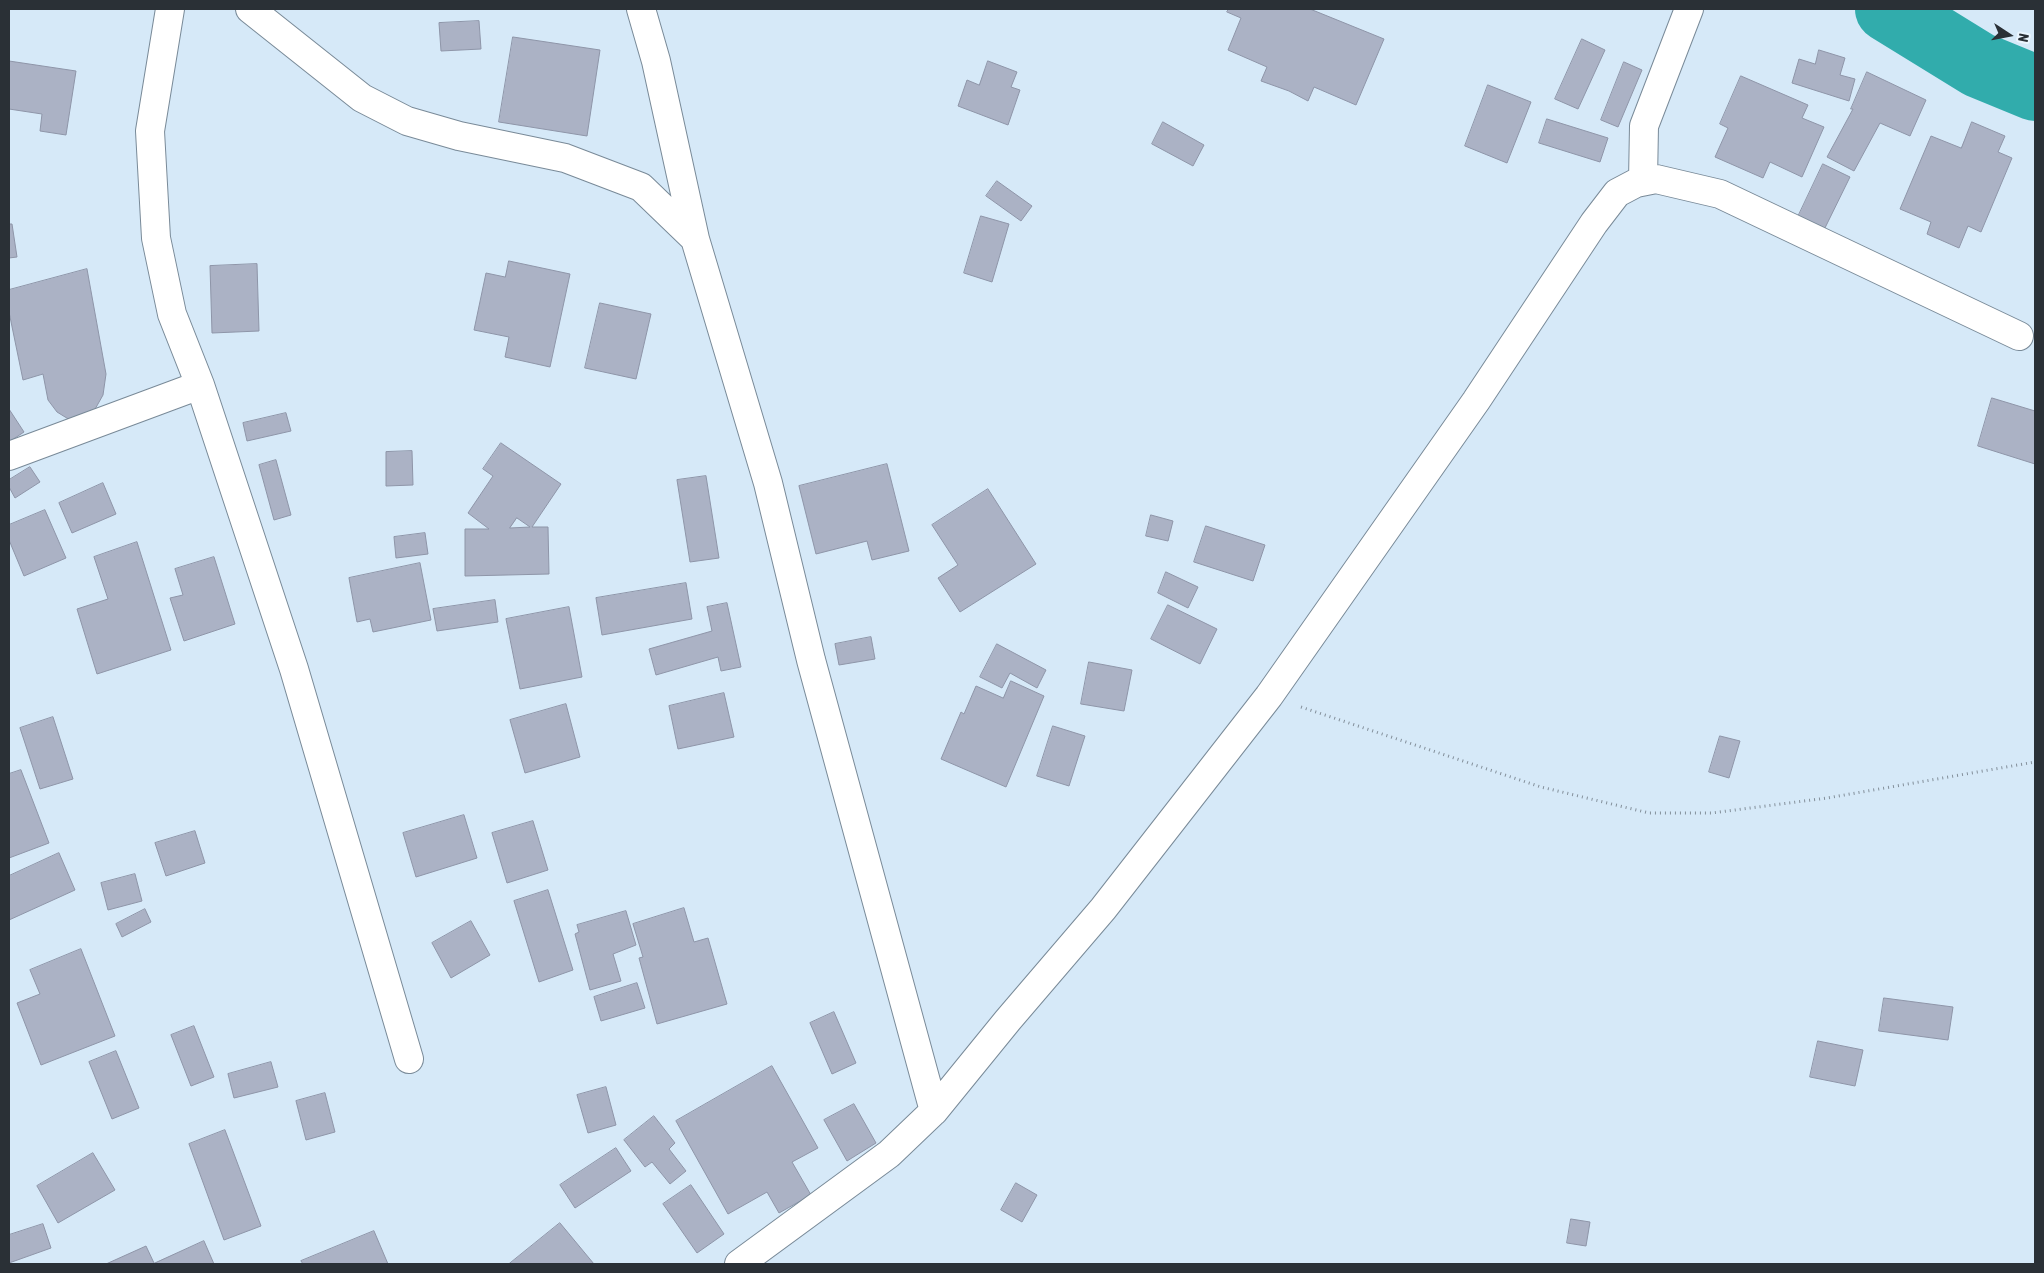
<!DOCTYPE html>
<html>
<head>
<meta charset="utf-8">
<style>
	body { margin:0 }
	#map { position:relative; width:2044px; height:1273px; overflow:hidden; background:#d6e9f8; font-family:"Asap Condensed",sans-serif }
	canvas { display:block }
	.frame { position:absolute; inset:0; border:10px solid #2a3036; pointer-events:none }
	.north { position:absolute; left:1984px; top:10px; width:50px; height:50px; -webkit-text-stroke:4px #eaf5fe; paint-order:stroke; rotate:101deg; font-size:14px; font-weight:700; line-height:20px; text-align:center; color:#2a3036 }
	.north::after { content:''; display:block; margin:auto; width:18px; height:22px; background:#2a3036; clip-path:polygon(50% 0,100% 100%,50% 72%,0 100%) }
</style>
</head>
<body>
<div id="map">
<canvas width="2044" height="1273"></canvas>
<div class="frame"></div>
<div class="north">N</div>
</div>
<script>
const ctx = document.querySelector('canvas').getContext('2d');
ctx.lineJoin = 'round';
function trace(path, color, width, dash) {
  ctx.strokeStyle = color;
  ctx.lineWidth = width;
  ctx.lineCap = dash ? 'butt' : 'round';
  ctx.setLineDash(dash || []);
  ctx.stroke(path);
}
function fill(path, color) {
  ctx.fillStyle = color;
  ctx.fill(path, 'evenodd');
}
trace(new Path2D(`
	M1888,9l91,56 56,23`), '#31acac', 66);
const building = new Path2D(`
	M1229,9h81l74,30 -28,66 -42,-18 -6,14 -19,-10 -28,-10 6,-14 -39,-17 13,-32 -14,-6z
	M479,21l2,28 -40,2 -2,-28z
	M513,37l87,13 -13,86 -88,-14z
	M1582,39l23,11 -27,59 -23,-10z
	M1819,50l26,8 -5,17 15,4 -6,22 -57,-18 7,-24 16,5z
	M9,61l67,10 -10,64 -26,-4 2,-17 -33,-5z
	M988,61l29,11 -6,15 9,3 -12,35 -50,-19 9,-26 12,5z
	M1624,62l18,8 -24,57 -17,-7z
	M1867,72l59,28 -16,36 -30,-13 -26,48 -27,-14 26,-48h-2z
	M1741,76l67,29 -6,13 22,9 -22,50 -32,-15 -7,16 -48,-21 13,-29 -8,-4z
	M1488,85l43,17 -24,61 -42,-17z
	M1547,119l61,19 -8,24 -61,-19z
	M1163,122l41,23 -11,21 -41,-22z
	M1972,122l33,14 -7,16 14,6 -31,74 -13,-6 -9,22 -32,-14 4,-12 -31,-13 31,-73 30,12z
	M1823,164l27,13 -28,57 -26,-13z
	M997,181l35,25 -11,15 -35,-25z
	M981,216l28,8 -17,58 -28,-9z
	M9,224h3l5,33 -8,1z
	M509,261l61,13 -20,93 -45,-10 4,-20 -35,-7 12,-57 19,4z
	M257,264l2,67 -47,2 -2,-67z
	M87,269l19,105 -3,21 -9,16 -24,9 -13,-8 -9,-12 -5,-26 -20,6 -14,-68v-22z
	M600,303l51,11 -15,65 -51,-11z
	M1992,398l43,13v53l-57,-18z
	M9,409l15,23 -15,10z
	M286,413l5,18 -44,10 -4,-18z
	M501,443l60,41 -29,43h16l1,47 -84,2v-47h24l-21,-16 25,-37 -10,-7zM517,518l13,9 -20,1z
	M412,451l1,34 -27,1v-34z
	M276,460l15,55 -17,5 -15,-55z
	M887,464l22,87 -37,9 -5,-19 -51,13 -17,-68z
	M30,467l10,15 -25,16 -6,-11v-7z
	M706,476l13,82 -29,4 -13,-82z
	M103,483l13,31 -44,19 -13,-30z
	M988,489l48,75 -76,48 -22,-34 20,-13 -26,-40z
	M45,510l21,48 -42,18 -15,-36v-15z
	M1151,515l22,6 -5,20 -22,-5z
	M1206,526l59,19 -12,36 -59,-19z
	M425,533l3,21 -32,4 -2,-21z
	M137,542l34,108 -74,24 -20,-65 31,-10 -14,-42z
	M214,557l21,67 -51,17 -14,-43 13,-3 -8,-26z
	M420,563l11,57 -58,12 -3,-13 -13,3 -8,-44z
	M1166,572l32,15 -10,21 -30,-15z
	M686,583l6,36 -90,16 -6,-37z
	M495,600l3,22 -61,9 -4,-22z
	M727,603l14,64 -20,4 -3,-14 -62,18 -7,-26 63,-18 -5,-24z
	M1168,605l49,24 -17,35 -49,-25z
	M569,607l13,70 -62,12 -14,-70z
	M871,637l4,22 -36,6 -4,-21z
	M997,644l49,26 -9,18 -27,-15 -8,15 -22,-11z
	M1089,662l43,8 -8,41 -43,-7z
	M1011,681l33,15 -38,91 -65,-28 20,-47 3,2 12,-28 27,12z
	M724,693l10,44 -56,12 -9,-43z
	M566,704l14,53 -55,16 -15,-53z
	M53,717l20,62 -33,10 -20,-61z
	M1053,726l32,10 -16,50 -32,-10z
	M1720,736l20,5 -11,37 -20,-6z
	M21,770l28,73 -40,15v-84z
	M464,815l13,43 -61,19 -13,-44z
	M533,821l15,49 -41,13 -15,-50z
	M195,831l10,32 -39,13 -11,-33z
	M59,853l16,37 -66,30v-44z
	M135,874l7,27 -34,9 -7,-27z
	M548,890l25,80 -34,12 -25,-81z
	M684,908l10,34 14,-4 19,66 -70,20 -18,-66 4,-1 -10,-33z
	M145,909l6,13 -29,15 -6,-13z
	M626,911l10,34 -23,9 8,27 -31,9 -15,-56 4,-2 -2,-7z
	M471,921l19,34 -39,23 -19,-35z
	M81,949l34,87 -74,29 -24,-62 23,-9 -10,-24z
	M637,983l8,25 -44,13 -7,-24z
	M1884,998l69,9 -5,33 -69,-9z
	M834,1012l22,51 -24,11 -22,-51z
	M194,1026l20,51 -23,9 -20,-51z
	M1818,1041l45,9 -8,36 -45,-9z
	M116,1051l23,57 -27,11 -23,-57z
	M271,1062l7,25 -44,11 -6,-24z
	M772,1066l46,82 -26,14 19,33 -32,18 -12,-21 -39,22 -52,-93z
	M606,1087l10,38 -28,8 -11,-38z
	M325,1093l10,39 -29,8 -10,-39z
	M854,1104l22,39 -29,18 -23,-41z
	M654,1116l21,27 -6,6 17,22 -16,13 -18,-22 -7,5 -21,-27z
	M225,1130l36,96 -37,14 -35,-96z
	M616,1148l15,23 -56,37 -15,-23z
	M93,1153l22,37 -57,33 -21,-37z
	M1016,1183l21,12 -15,27 -21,-12z
	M691,1185l33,49 -27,19 -34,-49z
	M1571,1219l19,3 -4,24 -19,-3z
	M560,1223l34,41h-85z
	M43,1224l8,24 -42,15v-28z
	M374,1231l14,33h-85l-2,-3z
	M204,1241l10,23h-108l40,-18 8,17z`);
fill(building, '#abb2c5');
trace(building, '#8e95a8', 1);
const minor = new Path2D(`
	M170,9l-20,122 6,107 16,76 28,71 94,284 115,390
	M250,9l112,89 45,23 52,15 106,22 76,29 54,52 73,244 43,177 123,451
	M641,9l15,52 39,178
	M1643,181l1,-55 45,-117
	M9,456l191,-71
	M739,1264l150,-110 45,-43 74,-91 95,-111 166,-213 207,-295 118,-178 23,-30 19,-10 20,-4 64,15 299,142`);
trace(minor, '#798a98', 30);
trace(new Path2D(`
	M1301,707l240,80 108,26h63l115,-15 208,-36`), '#838f9a', 3, [1, 4]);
trace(minor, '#fff', 28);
</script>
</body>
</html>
